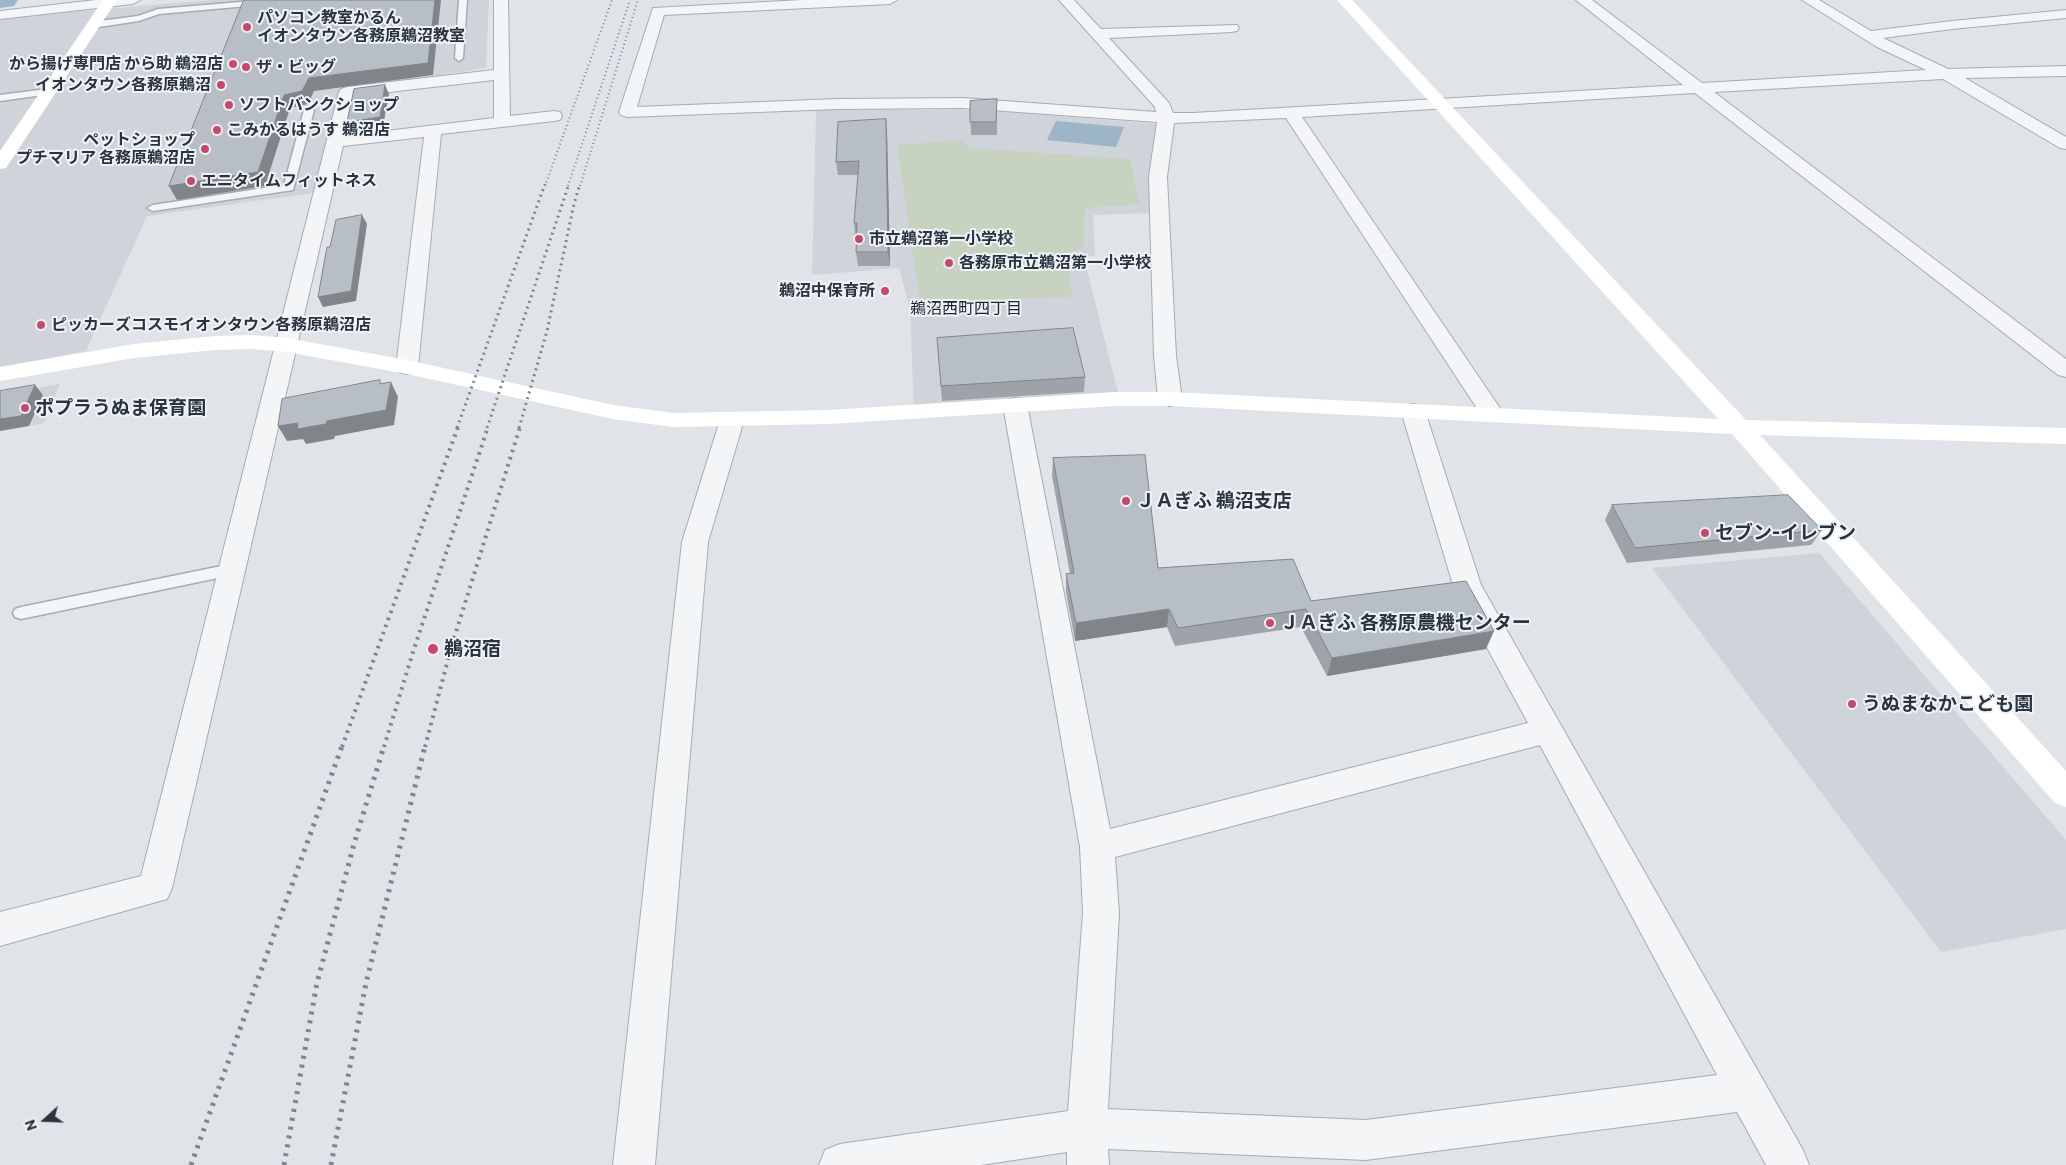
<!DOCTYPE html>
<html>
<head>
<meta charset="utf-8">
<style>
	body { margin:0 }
	#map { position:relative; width:2066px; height:1165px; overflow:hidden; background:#e0e4e9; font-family:Commissioner,sans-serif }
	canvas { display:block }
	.north { position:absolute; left:20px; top:1095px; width:50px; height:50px; -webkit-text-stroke:4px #eff3f6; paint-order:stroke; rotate:250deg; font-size:14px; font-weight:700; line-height:20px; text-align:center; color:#293440 }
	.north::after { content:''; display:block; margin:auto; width:18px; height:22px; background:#293440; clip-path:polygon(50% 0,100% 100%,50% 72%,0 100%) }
</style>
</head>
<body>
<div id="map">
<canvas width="2066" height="1165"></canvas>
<div class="north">N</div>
</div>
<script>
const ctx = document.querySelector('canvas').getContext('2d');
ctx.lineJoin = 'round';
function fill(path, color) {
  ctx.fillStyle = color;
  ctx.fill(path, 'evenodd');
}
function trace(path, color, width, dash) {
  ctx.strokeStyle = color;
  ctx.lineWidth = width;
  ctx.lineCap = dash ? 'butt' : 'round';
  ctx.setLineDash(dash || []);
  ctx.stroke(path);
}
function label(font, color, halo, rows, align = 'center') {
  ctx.font = font + ' Commissioner,"Noto Sans JP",sans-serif';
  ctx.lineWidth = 4;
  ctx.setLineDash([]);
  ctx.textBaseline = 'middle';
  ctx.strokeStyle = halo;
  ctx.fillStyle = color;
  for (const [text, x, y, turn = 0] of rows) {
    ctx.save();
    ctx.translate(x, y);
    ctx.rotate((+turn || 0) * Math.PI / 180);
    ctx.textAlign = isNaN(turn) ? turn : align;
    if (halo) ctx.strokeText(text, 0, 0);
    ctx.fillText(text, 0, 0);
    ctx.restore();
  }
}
fill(new Path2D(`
	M211,0h278l-3,68 -145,22 -28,103 -166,23 -61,135 -86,16v-349z
	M816,110h168l175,14 -10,89 -56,2 2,40 -11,3 34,134 -204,19 -4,-102 -11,-41 -87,7z
	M60,384l-16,39 -44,8v-37z
	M1819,553l247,287v89l-125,23 -289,-384z`), '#ced4da');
fill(new Path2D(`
	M961,140l10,8 159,11 10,45 -55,4 -1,39 -16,7 4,43 -152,5 -23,-157z`), '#c7d2c1');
fill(new Path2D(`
	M1056,121l68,6 -8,20 -69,-7z`), '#9cb6c8');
fill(new Path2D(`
	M0,0h18l-4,6 -14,2z`), '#9cb6c8');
const lane = new Path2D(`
	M264,0h31l-4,2 -132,12 -20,7 -47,7 -4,-3 4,-3 46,-6 20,-7z
	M459,0h8l-4,58 -4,3 -4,-3z
	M47,89l5,3 -2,2 -50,7v-6z
	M309,107l5,3 -21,80 -140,21 -6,-3 6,-3 131,-20 20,-75z
	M231,564l6,2 2,4 -2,4 -216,45 -6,-2 -2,-4 2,-4 6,-2z`);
const street = new Path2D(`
	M96,0h44l-7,4 -133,15v-8z
	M494,0h14l2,116 44,-5 6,1 2,4 -2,4 -6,1 -113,13 -23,233 -3,5 -8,2 -8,-2 -3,-5 28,-230 -81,9 -171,742 -5,11 -167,47v-34l141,-36 198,-784 2,-3 6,-2 147,-17zM494,80v38l-149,18 9,-40z
	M802,0h95l-7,4 -226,11 -27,92 200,-8 126,-1 193,14 -1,-5 -96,-107h15l27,29 136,-4 2,3 -2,3 -5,1 -123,6 60,65 4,10h20l490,-28 -107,-85h16l110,83 224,-13 -49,-23 -75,-47h17l52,31 81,-10 114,-11v8l-114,11 -69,9 65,31 118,-3v10l-101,2 101,59v12l-6,-1 -117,-69 -229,13 352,267v18l-8,-2 -363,-282 -393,24 202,297 -4,5 -8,2 -8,-2 -198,-301 -112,5 -7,54 9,179 6,43 -4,5 -8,2 -8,-2 -4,-5 -4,-43 -5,-179 8,-55 -194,-14 -126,1 -210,8 -6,-2 -2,-3 34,-104z
	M1015,398l8,2 4,5 83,424 418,-106 -75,-138 -52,-174 4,-5 8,-2 8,2 4,5 56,174 322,565 6,15h-43l-29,-53 -371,48 -258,-11 1,16h-42v-13l-86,13h-162l6,-15 15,-6 228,-33 15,-198 -3,-66 -77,-442 4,-5zM1540,745l177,330 -351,45 -258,-11 11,-196 -4,-56z
	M732,413l8,2 4,5 -36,122 -53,623h-42l69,-623 38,-122 4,-5z`);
trace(lane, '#a5acb3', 3);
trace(street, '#a5acb3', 2);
fill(lane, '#f3f5f7');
fill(street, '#f3f5f7');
fill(new Path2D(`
	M103,0h14l-111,168 -6,1v-18z
	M1337,0h15l394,420 320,8v16l-306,-9 306,336v36l-11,-4 -323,-369 -562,-28h-55l-286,18 -156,3 -60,-8 -206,-45 -120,-22 -35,-3 -37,1 -81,8 -134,23v-14l134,-23 81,-8 37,-1 35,3 120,22 206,45 60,8 156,-3 286,-18h55l548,27z`), '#fff');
trace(new Path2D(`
	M545,186l67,-186
	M568,186l62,-186
	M580,186l58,-186`), '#7a8692', 2, [1, 3]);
trace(new Path2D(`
	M457,428l88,-244
	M487,428l82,-244
	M519,428l28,-97 27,-127 6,-20`), '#7a8692', 3, [2, 4]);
trace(new Path2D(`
	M342,747l116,-320
	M384,747l29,-95 75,-225
	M425,747l26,-99 69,-221`), '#7a8692', 4, [2.5, 5]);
trace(new Path2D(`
	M191,1165l151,-419
	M284,1165l33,-182 37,-139 30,-98
	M331,1165l35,-182 59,-237`), '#7a8692', 5, [3, 6]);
fill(new Path2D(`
	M970,101l27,11v23h-26z
	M886,119l1,13 3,134h-32l-2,-14v-15h-1l-1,-14 4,-48h-20l-2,-13z
	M938,352l147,25 -1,15 -142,9z
	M1053,458l105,110 153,33 175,48 -159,27 -26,-49 -126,19 -8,-19 -92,14 -9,-49v-18h4l-18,-98z
	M1612,505l210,25 -11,15 -184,18 -22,-43z`), '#9da3a9');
fill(new Path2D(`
	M435,0h6l-8,75 -119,16 -6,13 -18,4 -25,78 -88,14 -8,-14 115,-91 25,-17z
	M385,85l4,9 -6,32 -32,4 -4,-8z
	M886,119l1,13 3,134 -2,-14z
	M362,215l5,9 -11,77 -33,6 -5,-10z
	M391,382l7,15 -4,28 -59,11 -1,3 -28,5 -3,-5 -16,2 -9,-15 20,-3 29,-2z
	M35,385l8,10 -14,31 -29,5v-12z
	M1169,609l-2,18 -92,14 1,-18z
	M1494,631l-8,18 -159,27 5,-18z`), '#80858a');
const building = new Path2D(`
	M244,0h191l-7,63 -119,15 -7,13 -18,4 -26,77 -89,14z
	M385,85l-5,32 -33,5 7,-33z
	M997,99l-1,23h-26v-21z
	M886,119l2,133h-32l1,-29h-3l5,-62 -23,1 2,-40z
	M362,215l-11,76 -33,6 9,-50h3l6,-27z
	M1073,328l12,49 -144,9 -4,-48z
	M380,380v4l11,-2 -5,28 -59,11 -1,3 -29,5 1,-6 -20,3 4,-27z
	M35,385l-14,31 -21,3v-28z
	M1145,455l13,113 135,-9 18,42 155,-20 28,50 -162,27 -26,-49 -128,19 -9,-19 -93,14 -10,-49 8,-1 -21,-115z
	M1788,495l34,35 -187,18 -23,-43z`);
fill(building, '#b7bec5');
trace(building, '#80858a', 1);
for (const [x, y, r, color] of [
	[247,27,5,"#cb476a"],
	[233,64,5,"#cb476a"],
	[246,67,5,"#cb476a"],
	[221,85,5,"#cb476a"],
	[229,105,5,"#cb476a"],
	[217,130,5,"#cb476a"],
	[205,149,5,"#cb476a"],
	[191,181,5,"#cb476a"],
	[859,239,5,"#cb476a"],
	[949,263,5,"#cb476a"],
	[885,291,5,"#cb476a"],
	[41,325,5,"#cb476a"],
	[25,408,5,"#cb476a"],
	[1126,501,5,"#cb476a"],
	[1705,533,5,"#cb476a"],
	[1270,623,5,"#cb476a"],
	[433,649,6,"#cb476a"],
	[1852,704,5,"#cb476a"]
]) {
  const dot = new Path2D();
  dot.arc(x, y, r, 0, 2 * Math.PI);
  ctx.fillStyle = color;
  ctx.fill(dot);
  trace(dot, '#eff3f6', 2);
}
label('bold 16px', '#293440', '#eff3f6', [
	["パソコン教室かるん",257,18],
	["イオンタウン各務原鵜沼教室",257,36],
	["から揚げ専門店 から助 鵜沼店",223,64,"right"],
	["ザ・ビッグ",256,67],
	["イオンタウン各務原鵜沼",211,85,"right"],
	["ソフトバンクショップ",239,105],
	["こみかるはうす 鵜沼店",227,130],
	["ペットショップ",195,140,"right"],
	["プチマリア 各務原鵜沼店",195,158,"right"],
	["エニタイムフィットネス",201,181],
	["市立鵜沼第一小学校",869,239],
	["各務原市立鵜沼第一小学校",959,263],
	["鵜沼中保育所",875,291,"right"],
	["ピッカーズコスモイオンタウン各務原鵜沼店",51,325]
], 'left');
label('16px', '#1b2530', '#eff3f6', [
	["鵜沼西町四丁目",966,309]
]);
label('bold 19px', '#293440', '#eff3f6', [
	["ポプラうぬま保育園",35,408],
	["ＪＡぎふ 鵜沼支店",1136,501],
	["セブン-イレブン",1715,533],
	["ＪＡぎふ 各務原農機センター",1280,623],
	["鵜沼宿",444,649],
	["うぬまなかこども園",1862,704]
], 'left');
</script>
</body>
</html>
